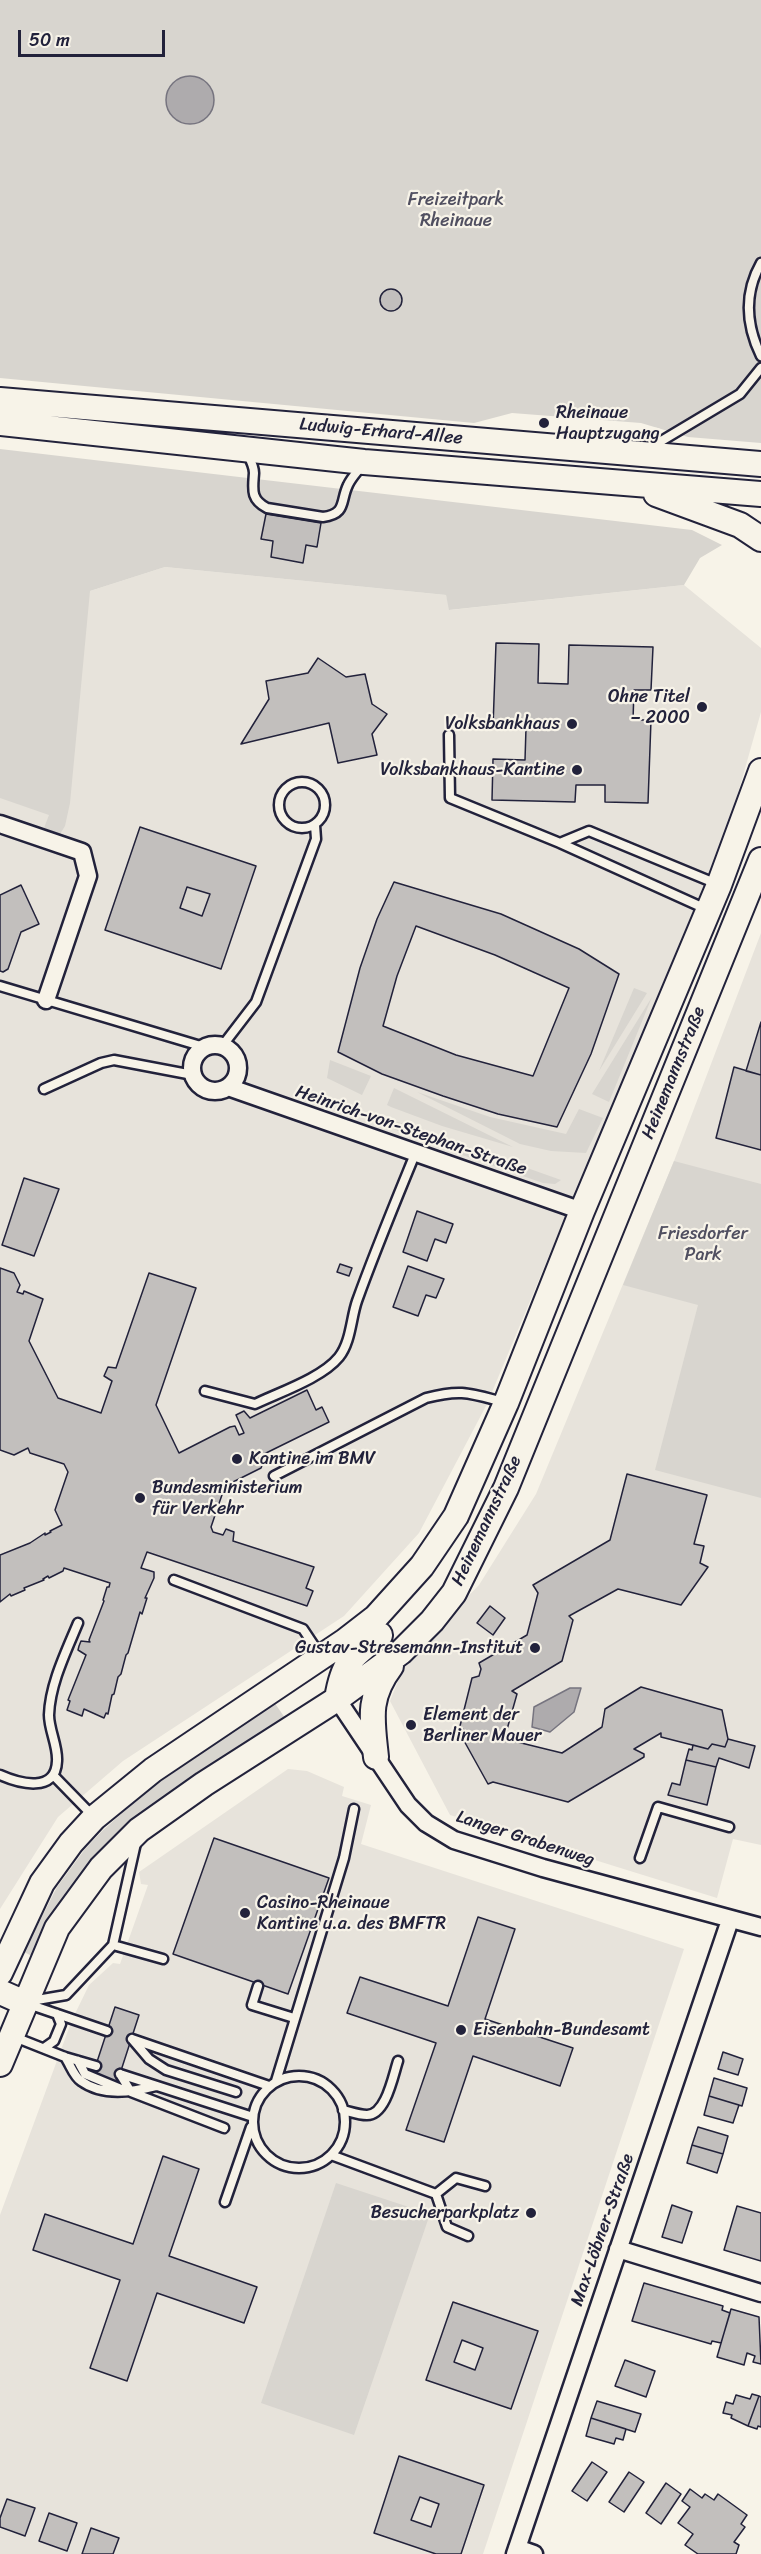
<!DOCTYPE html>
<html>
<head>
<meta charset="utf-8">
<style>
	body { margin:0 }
	#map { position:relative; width:761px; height:2554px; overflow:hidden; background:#f7f3e8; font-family:Sriracha,sans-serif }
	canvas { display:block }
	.scale { position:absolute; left:18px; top:30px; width:147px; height:27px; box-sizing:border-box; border:3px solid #22223b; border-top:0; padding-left:8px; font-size:18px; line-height:21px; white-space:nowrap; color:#22223b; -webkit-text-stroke:4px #f7f3e8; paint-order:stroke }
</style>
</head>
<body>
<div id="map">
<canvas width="761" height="2554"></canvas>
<div class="scale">50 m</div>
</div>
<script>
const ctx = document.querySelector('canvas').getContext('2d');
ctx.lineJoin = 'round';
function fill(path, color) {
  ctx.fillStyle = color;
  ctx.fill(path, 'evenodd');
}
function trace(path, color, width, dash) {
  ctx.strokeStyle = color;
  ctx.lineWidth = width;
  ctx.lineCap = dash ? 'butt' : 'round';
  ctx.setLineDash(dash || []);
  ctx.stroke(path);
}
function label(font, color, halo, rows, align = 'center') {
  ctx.font = font + ' Sriracha,sans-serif';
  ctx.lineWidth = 4.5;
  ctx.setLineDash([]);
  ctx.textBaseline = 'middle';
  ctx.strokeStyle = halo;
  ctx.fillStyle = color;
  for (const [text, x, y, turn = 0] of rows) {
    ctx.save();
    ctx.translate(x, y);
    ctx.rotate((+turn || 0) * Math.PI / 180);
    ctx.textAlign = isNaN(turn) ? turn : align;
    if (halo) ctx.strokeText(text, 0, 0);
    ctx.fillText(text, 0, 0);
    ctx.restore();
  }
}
fill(new Path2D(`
	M0,557l90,34 75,-24 281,28 4,15 234,-25 77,63v64l-32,113 -242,579 -68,129 -75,83 -221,145 -65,56 -58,92z
	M761,933v912l-28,-6 -16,59 -267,-83 -60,-114 17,-42 72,-74 57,-91 138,-333z
	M288,1769l19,2 37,16 -2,9 29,9 -10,39 323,105 -201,605h-483v-339l72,-195 17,-35 24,-22 7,1 28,-79 -7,-1 -2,-12z`), '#e7e3db');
fill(new Path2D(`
	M0,0h761v443l-73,-6 -47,-14 -129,-10 -38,10 -474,-45z
	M0,449l692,81 30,15 -22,13 -16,27 -235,25 -3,-15 -281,-28 -75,24 -20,212 -5,23 -5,8 -16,-6 5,-13 -49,-17z
	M187,887l23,7 -8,22 -22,-8z
	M634,988l13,5 -48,78z
	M652,997l-43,105 -17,-8z
	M330,1060l41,16 -9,19 -35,-17z
	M394,1088l119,59 -71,-21 -51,-19 -4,-2z
	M417,1092l73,25 76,17 13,-25 24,9 -17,35 -35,-2 -31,-7z
	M381,1116l180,64 -6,4 -12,-1 -124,-43 -41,-18z
	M674,1161l87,23v314l-106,-28 43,-165 -75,-20z
	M274,1702l11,16c-66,42 -140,82 -192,141 -25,29 -44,63 -61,97l-8,-4 33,-65 28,-38 16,-17 46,-41z
	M336,2183l94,31 -76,221 -93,-32z`), '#d8d5cf');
const water = new Path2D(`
	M166 100a24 24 0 1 1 48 0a24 24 0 1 1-48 0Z
	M570,1688h11l-7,24 -24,20 -18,-5 2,-20z`);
fill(water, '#aeabad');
trace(water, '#76747f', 1.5);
const building = new Path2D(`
	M380 300a11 11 0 1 1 22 0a11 11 0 1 1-22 0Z
	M266,514l55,9 -4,24 -11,-2 -3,18 -32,-6 2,-16 -12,-2z
	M496,643l43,1 -1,39 30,1 1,-39 84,2 -2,43h-17l-1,30h18l-3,83 -43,-1v-17h-29l-1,17 -83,-2 1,-41 32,1 1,-32 -33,-1z
	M318,658l28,19 19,-3 7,30 15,10 -15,20 5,21 -39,8 -9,-40 -88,21 28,-45 -3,-18 42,-8z
	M140,827l116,39 -35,103 -116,-39zM187,887l23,7 -8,22 -22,-8z
	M394,882l107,32 78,35 40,25 -28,80 -34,73 -59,-13 -55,-18 -61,-22 -44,-22 22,-84 17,-49zM416,926l79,29 74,33 -36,88 -77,-21 -73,-29 14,-50z
	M21,885l18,39 -18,8 -13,37 -5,3 -3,-1v-76z
	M761,1022v53l-15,-4z
	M734,1067l27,8v75l-45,-12z
	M24,1178l35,11 -25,67 -32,-11z
	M417,1211l36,13 -7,19 -11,-4 -8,22 -24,-9z
	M340,1264l12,4 -3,8 -12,-4z
	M408,1266l36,13 -8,19 -10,-3 -8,21 -25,-9z
	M0,1268l14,5 6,12 -3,7 6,2 1,-3 19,8 -14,42 29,57 43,15 11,-32 -8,-5 4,-9 8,1 33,-95 47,15 -40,117 23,48 51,-26 5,-1 4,9 5,-2 -8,-18 8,-4 6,7 57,-28 9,20 6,-3 7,15 -67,33 3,4 -4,9 -36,18 -14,41 2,5 10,3 3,-6 8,3 -1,9 81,26 -8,21 7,3 -6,15 -160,-54 -6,16 13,4v6l-9,20h2l-5,16 -2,-2 -12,41 -2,2 -5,19 -3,3 -4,17 -2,1 -4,19 -2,-1 -2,5 -20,-9 -2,7 -15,-6 3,-9 -2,-1 18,-45 -8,-5 1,-4 2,-5 9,1 -1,-2 15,-39 -1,-1 4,-13h2l1,-4 -46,-15 -1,3 -14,7 -1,-2 -5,3 1,1 -20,8 1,2 -14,6 -1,-2 -10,8v-47l30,-12 15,-10v2l6,-3 -1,-1 12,-6 -7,-15 13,-38 -4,-8 -34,-11 -2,-5 -14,7 -14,-5z
	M627,1474l80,21 -13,49 10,2 -4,17 8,4 -27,38 -63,-16 -49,27 4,4 -11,41 -50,30 5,3 -11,39 3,7 53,13 40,-26 3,-18 36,-22 81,23 6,29 -3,8 -13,-3 -4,5 -47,-12v-4l-27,16 10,5v3l-76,45 -75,-20 -5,2 -25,-45 2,-8 -5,-5 12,-48 7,-2 2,-7 -2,-6 48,-28 11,-42 -5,-8 77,-45z
	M490,1606l15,12 -12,17 -16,-12z
	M728,1739l27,7 -6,22 -30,-10 -3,9 -30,-7 3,-11 3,1 1,-5 15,4 4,-5 13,3z
	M686,1760l30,7 -9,38 -39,-10 4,-12 8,2z
	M214,1838l115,40 -41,116 -115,-40z
	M478,1917l37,12 -30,90 88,29 -13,38 -87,-30 -29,86 -38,-12 30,-87 -89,-30 13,-36 88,29z
	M115,2007l24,8 -22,68 -24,-9z
	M723,2052l20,7 -5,16 -20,-6z
	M714,2078l33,10 -5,18 -33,-10z
	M709,2096l30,9 -6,18 -29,-8z
	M698,2127l30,9 -5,18 -31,-9z
	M692,2145l31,9 -6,19 -30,-10z
	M163,2156l36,13 -30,87 88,31 -13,36 -87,-30 -30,88 -37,-13 30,-88 -87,-30 12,-36 88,30z
	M672,2205l20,7 -10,31 -20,-6z
	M737,2206l24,7v48l-37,-11z
	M644,2283l79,23 -1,4 8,3 -9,30 -9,-2 -1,3 -79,-23z
	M453,2302l85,29 -27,78 -85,-29zM462,2340l21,8 -8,22 -21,-8z
	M731,2309l28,8 2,47 -8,-2 2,-6 -8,-3 -3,12 -27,-8z
	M625,2360l30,11 -9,26 -31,-11z
	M752,2394l7,2 -11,30 -17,-8 1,-3 -9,-2 3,-11 7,2 3,-9 14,4z
	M759,2396l2,1v30l-3,-1 -1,3 -9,-3z
	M597,2401l44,13 -6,18 -44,-14z
	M591,2418l35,11 -3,11 -7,-2 -2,6 -28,-8z
	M399,2456l85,29 -23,69h-25l-62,-21zM420,2497l19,7 -8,23 -20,-7z
	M592,2462l15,10 -20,29 -15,-10z
	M629,2472l15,10 -20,30 -15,-10z
	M666,2483l15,11 -20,30 -15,-11z
	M690,2489l12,9 3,-4 9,6 4,-6 29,21 -6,9 4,3 -11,15 5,3 -3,9h-38l-13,-9 8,-11 -15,-11 12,-16 -8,-6z
	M7,2499l28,9 -10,28 -25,-9v-9z
	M49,2513l28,10 -10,28 -28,-10z
	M91,2528l28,10 -6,16h-31z`);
fill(building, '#c2bfbd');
trace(building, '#22223b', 1.5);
const lane = new Path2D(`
	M761,263c-17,30 -15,62 0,93
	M648,449l92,-55 21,-26
	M247,453c3,6 7,13 7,20 -1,16 -4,26 13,35l56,9c24,-3 17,-16 25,-32 3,-7 10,-14 15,-21
	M449,735l1,63 110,45 146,66
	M279 805a23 23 0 1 1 46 0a23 23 0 1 1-46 0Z
	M560,843l29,-12 128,53
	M0,986l204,61
	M223,1045l33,-43 60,-163 -1,-14
	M44,1089l57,-26 13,-3 79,15
	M205,1391l50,13c25,-12 67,-26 84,-47 12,-15 12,-39 18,-56 18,-50 38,-98 58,-147
	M274,1476l152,-78c35,-9 43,-5 77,4
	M174,1580l129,49 18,27
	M0,1775c20,9 56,18 57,-14 1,-15 -8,-31 -8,-46 1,-31 17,-63 29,-92
	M54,1776l38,39
	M640,1858l18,-51 71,20
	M113,1945l50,14
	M258,1986l-6,19 42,13
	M31,2001l35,-6 47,-50 23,-102
	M28,2004l79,27
	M12,2036l53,21 31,9
	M132,2039l137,47
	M132,2039l17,20 17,11 70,22
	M44,2048l10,-7 7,-17 -4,-10
	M65,2057c5,7 9,20 16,24 22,16 51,11 75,5
	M78,2061l7,13 36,15
	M120,2074l133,43
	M120,2074l11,18 93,36
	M253 2122a46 46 0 1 1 92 0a46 46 0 1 1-92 0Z
	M276,2081l68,-223 10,-49
	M343,2110c8,2 16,5 24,5 19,0 26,-39 31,-54
	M331,2155l105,39 20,-16 29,8
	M436,2194l11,33 21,9
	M225,2202l26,-75`);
const street = new Path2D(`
	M0,824l82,28 6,24 -42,124
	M192 1068a23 23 0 1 1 46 0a23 23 0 1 1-46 0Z
	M228,1087l354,124
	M337,1699l71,106 18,18 28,17 89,28 218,59
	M618,2249l143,44
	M517,2548l17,6
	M515,2554l215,-634`);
const secondary = new Path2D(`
	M0,400l761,64
	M0,423l364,39 397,32
	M656,494l84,31 21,14
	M337,1699c6,-37 14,-42 43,-64
	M376,1757c-4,-38 -9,-59 15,-91
	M0,1973l42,-90 29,-40 23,-25 59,-48 192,-129 31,-24 46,-51 34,-50 50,-113 76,-192 137,-326 42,-114
	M0,1992l25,11
	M0,2064l57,-136 44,-60 38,-38 65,-46 133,-85 64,-47 31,-31 22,-28 52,-105 255,-628`);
trace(lane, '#22223b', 13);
trace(street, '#22223b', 21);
trace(secondary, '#22223b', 28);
trace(lane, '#f7f3e8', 8);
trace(street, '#f7f3e8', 16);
trace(secondary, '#f7f3e8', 24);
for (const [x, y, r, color] of [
	[544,423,6,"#22223b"],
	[702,707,6,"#22223b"],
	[572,724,6,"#22223b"],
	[577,770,6,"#22223b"],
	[237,1459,6,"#22223b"],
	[140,1498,6,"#22223b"],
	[535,1648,6,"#22223b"],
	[411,1725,6,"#22223b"],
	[245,1913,6,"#22223b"],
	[461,2030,6,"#22223b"],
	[531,2213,6,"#22223b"]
]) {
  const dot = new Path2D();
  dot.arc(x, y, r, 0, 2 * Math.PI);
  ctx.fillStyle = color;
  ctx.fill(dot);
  trace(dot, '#f7f3e8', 2);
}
label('18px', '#504f60', '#f7f3e8', [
	["Freizeitpark",456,200],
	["Rheinaue",456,221],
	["Friesdorfer",703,1234],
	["Park",703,1255]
]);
label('18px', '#22223b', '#f7f3e8', [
	["Rheinaue",556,413],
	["Hauptzugang",556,434],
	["Ohne Titel",690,697,"right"],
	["– 2000",690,718,"right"],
	["Volksbankhaus",560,724,"right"],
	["Volksbankhaus-Kantine",565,770,"right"],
	["Kantine im BMV",249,1459],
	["Bundesministerium",152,1488],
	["für Verkehr",152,1509],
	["Gustav-Stresemann-Institut",523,1648,"right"],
	["Element der",423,1715],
	["Berliner Mauer",423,1736],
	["Casino-Rheinaue",257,1903],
	["Kantine u.a. des BMFTR",257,1924],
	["Eisenbahn-Bundesamt",473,2030],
	["Besucherparkplatz",519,2213,"right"]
], 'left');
label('18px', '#22223b', '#f7f3e8', [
	["Ludwig-Erhard-Allee",381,432,5],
	["Heinemannstraße",674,1073,-68],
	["Heinrich-von-Stephan-Straße",411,1131,19],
	["Heinemannstraße",487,1521,-65],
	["Langer Grabenweg",525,1839,18],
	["Max-Löbner-Straße",603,2230,-71]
]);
</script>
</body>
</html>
